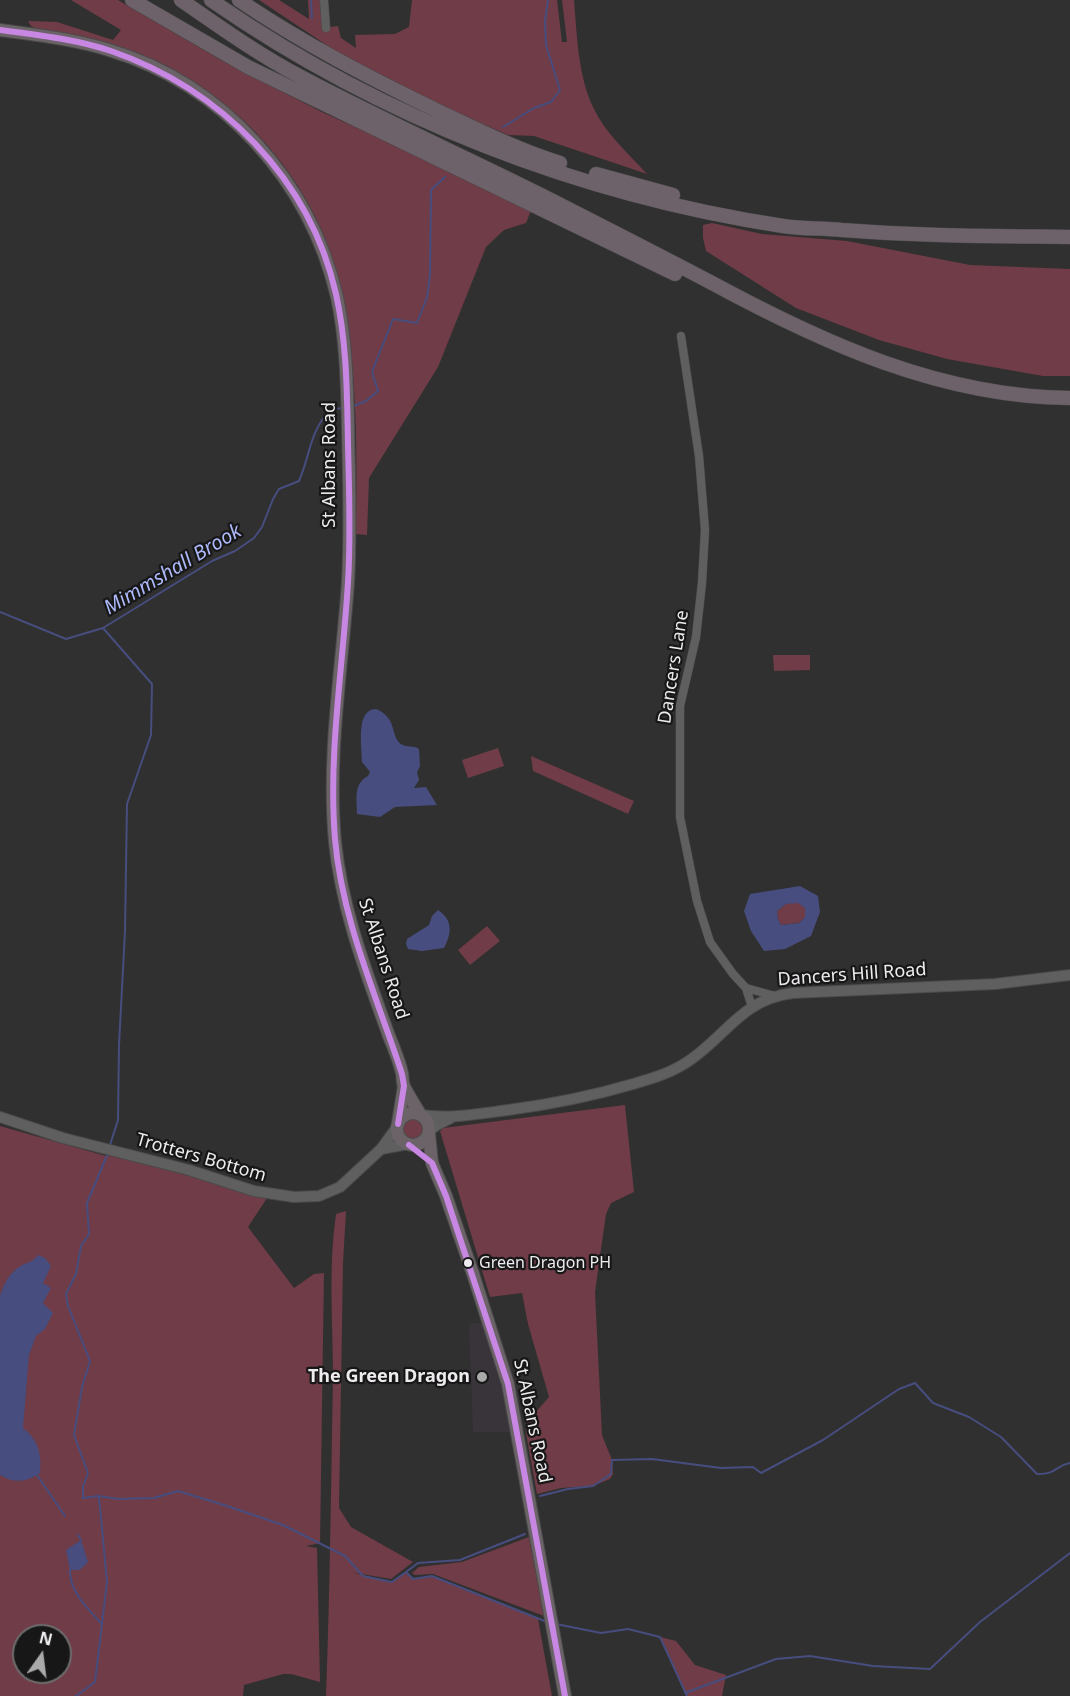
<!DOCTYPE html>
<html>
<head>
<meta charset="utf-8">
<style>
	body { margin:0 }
	#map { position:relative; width:1070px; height:1696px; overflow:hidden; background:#303030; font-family:"Noto Sans",sans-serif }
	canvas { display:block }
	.north { position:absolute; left:12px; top:1624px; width:60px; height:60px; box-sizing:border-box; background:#181718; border:2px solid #6d6c6d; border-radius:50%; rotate:14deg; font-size:16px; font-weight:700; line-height:24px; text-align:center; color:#edebed }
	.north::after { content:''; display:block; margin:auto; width:21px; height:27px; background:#abaaab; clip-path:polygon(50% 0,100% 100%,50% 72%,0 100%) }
</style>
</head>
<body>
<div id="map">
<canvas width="1070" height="1696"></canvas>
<div class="north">N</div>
</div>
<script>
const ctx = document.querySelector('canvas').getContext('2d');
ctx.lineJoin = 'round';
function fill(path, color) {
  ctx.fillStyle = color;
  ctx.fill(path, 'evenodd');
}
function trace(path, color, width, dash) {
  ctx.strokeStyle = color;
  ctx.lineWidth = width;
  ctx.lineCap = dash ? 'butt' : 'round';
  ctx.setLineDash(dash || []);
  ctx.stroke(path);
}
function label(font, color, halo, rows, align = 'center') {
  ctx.font = font + ' "Noto Sans",sans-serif';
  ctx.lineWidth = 4.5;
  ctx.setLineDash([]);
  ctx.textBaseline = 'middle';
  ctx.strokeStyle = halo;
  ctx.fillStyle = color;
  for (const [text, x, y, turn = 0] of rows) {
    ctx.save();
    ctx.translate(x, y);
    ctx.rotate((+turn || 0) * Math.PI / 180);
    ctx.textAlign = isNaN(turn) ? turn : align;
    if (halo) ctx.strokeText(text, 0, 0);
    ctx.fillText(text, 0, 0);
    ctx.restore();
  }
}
fill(new Path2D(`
	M483,1322l16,48 11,62h-37l-4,-108z`), '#39333a');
fill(new Path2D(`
	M71,0h47l103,60 101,52 210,96 -6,15 -22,7 -18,17 -48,120 -69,111 -2,57 -11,-1c1,-80 2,-165 -15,-244 -21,-99 -93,-186 -184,-228 -37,-18 -78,-24 -118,-32l-8,-4 -3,-5 29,1 56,18 8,-10z
	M259,0h20l30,19 -1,-19h12l2,28 16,-2 3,12 15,10 -1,-13 40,-1 14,-7 3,-27h145l5,42h5l-5,-42h12c3,35 4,77 20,109 12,25 35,45 53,65l-113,-38 -26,-1 -64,-28 -110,-57z
	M712,223l50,11 85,7 123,24 100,4v107h-27l-96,-17 -68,-19 -83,-32 -90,-57 -3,-13v-13z
	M773,655h37v15l-36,1z
	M498,748l6,18 -36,12 -6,-18z
	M531,756l103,45 -6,13 -95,-43z
	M798,902l7,6v9l-6,6 -18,2 -3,-6 -1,-8 9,-7z
	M487,926l13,15 -30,24 -12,-15z
	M625,1105l9,87 -23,11 -5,11 -11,78 7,143 10,25 1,14 -3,5 -17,7 -32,2 -24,6 -11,-61 1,-11 22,-25 -21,-73 -6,-31 -32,4 -50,-166 3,-3z
	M402 1129a12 12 0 1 1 24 0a12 12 0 1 1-24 0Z
	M0,1126l106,30 2,-3 159,45 -19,29 46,61 20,-14 10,-1 -4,270 -14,3 11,2 3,134 -29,-8h-8l-39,11 -1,11h-243zM24,1636h36v36h-36z
	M346,1211l-3,52 -4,245 12,19 62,35 -22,17 -41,-7 42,10 14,-10 7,7 19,-3 106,43 14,77h-226c4,-106 5,-212 7,-319 0,-54 -5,-109 3,-163z
	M529,1537l15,79 -111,-42 -18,1 -3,-2 7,-6 43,-5z
	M660,1637l16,4 19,24 31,10 -4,21h-35z`), '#6f3c47');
fill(new Path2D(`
	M376,709c22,9 14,27 25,35 6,4 12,1 18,5l1,17 -3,6 2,8 -5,8 12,-1 11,18 -42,2 -15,10 -23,-3c0,-15 -4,-30 11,-38l2,-4 -8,-10c0,-14 -7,-53 14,-53z
	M800,886l18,10 2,16 -9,24 -26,13 -21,2 -13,-20 -7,-20 6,-17zM798,903l7,5v9l-6,6 -18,2 -3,-6 -1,-8 9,-7z
	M438,910c15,10 14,23 6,38l-22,3 -14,-2 -2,-5 1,-5 22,-14 3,-9z
	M38,1255l7,3 6,8 -8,17 8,5 -8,15 10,10 -8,16 -9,7 -7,19 -6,73c15,12 19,25 17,45 -13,9 -26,11 -40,2v-179c3,-12 11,-25 22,-31 7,-3 12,-4 16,-10z
	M81,1540l7,22 -8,8h-10l-4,-20z`), '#474d7e');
trace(new Path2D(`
	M311,0l1,18
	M503,127l31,-19 17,-6 9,-12 -14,-45 -1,-24 3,-21
	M353,406l13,-5 12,-10 -6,-19 21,-53 24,4 10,-26 3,-22 1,-85 14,-13
	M0,612l66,27 37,-11
	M110,1145l8,-25 1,-75 6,-114 2,-127 24,-69 1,-51 -49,-56 109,-67 23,-10 19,-13 8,-11 11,-28 6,-10 20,-8c12,-28 9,-44 30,-71l13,-2
	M108,1153l-21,50 2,31 -8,12 -5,28 -10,20 2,12 22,55 -8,26 -8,48 14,38 -5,14v11l16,-2 19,3 36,-1 24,-7 49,15 56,19 62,31 18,20 29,6 14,-10 7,7 19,-3 115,46
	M37,1475l28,41
	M540,1496l28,-7 25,-3 18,-12 1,-14 40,-1 69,9 32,-1 8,6 62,-33 76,-51 16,-6 18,20 36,14 32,20 36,37c21,0 17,-8 33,-11
	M78,1535l3,5
	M70,1570c-1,21 18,39 31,53
	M406,1572l12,-9 42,-3 65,-26
	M556,1624l45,9 27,-4 32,8 27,59
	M685,1693l91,-34 34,-3 63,10 57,3 50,-47 90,-69
	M76,1696l19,-14 12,-100 -8,-85`), '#474d7e', 2);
const street = new Path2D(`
	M324,0l2,28
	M681,336l18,120 6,74 -3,53 -6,54 -16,69v111l17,84 13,41 23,32 13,14 29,8
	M746,988l6,19`);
const secondary = new Path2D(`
	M421,1115c30,4 57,-1 87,-5 45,-6 81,-13 125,-26 17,-5 35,-10 51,-20 40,-24 56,-65 109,-71l202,-9 75,-9
	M0,1117l63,21 126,32 65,21 40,6 25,-1 21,-9 41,-38 16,-22
	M429,1131l8,-6 14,-7
	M381,1149l27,-5`);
const primary = new Path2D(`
	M0,30c36,5 74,9 109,20 114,34 201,131 228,247 9,42 10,86 11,129 1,52 3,105 0,156 -6,87 -21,173 -13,260 7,68 31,130 54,194 5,12 10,24 13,37 1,4 0,9 2,13 4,9 11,19 16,28
	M397 1129a16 16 0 1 1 32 0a16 16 0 1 1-32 0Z
	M398,1123l6,-37
	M429,1134l3,29 14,33 27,78 35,110 57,312`);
const highway = new Path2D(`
	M132,0l116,67 427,207
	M181,0c39,27 78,55 120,77 79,42 160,78 240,118 57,29 114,58 171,88 111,60 229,114 358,115
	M211,0c170,118 368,195 572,226 18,3 40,2 59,4 76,6 152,6 228,7
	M239,0c63,43 131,78 199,111 40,19 80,39 122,52
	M596,174l77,21`);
trace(street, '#4b4b4b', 9);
trace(secondary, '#4b4b4b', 12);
trace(primary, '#4b4b4b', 14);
trace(highway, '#4b4b4b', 15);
trace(street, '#605f60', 8);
trace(secondary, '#605f60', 10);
trace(primary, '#6c6369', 12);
trace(highway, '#6e626a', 14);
trace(new Path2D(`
	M0,30c37,5 75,9 111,21 110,38 199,128 225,243 11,49 11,100 12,150 1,46 3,92 0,138 -5,85 -20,171 -13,257 7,82 42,158 67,235l2,12 -6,38
	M409,1145l23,18 14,33 62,188 57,312`), '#c787e3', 6);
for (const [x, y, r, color] of [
	[468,1263,5,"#edebed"],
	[482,1377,6,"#abaaab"]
]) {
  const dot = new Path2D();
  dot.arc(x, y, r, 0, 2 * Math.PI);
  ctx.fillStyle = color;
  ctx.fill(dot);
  trace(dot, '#181718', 2);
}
label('16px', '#edebed', '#181718', [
	["Green Dragon PH",479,1263]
], 'left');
label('18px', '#edebed', '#181718', [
	["St Albans Road",330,465,-90],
	["Dancers Lane",674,667,-81],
	["St Albans Road",383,959,72],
	["Dancers Hill Road",852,975,-4],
	["Trotters Bottom",201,1158,16],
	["St Albans Road",532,1421,78]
]);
label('bold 18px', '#edebed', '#181718', [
	["The Green Dragon",470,1377]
], 'right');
label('italic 20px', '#adb9fb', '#181718', [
	["Mimmshall Brook",173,570,-31]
]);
</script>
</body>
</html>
